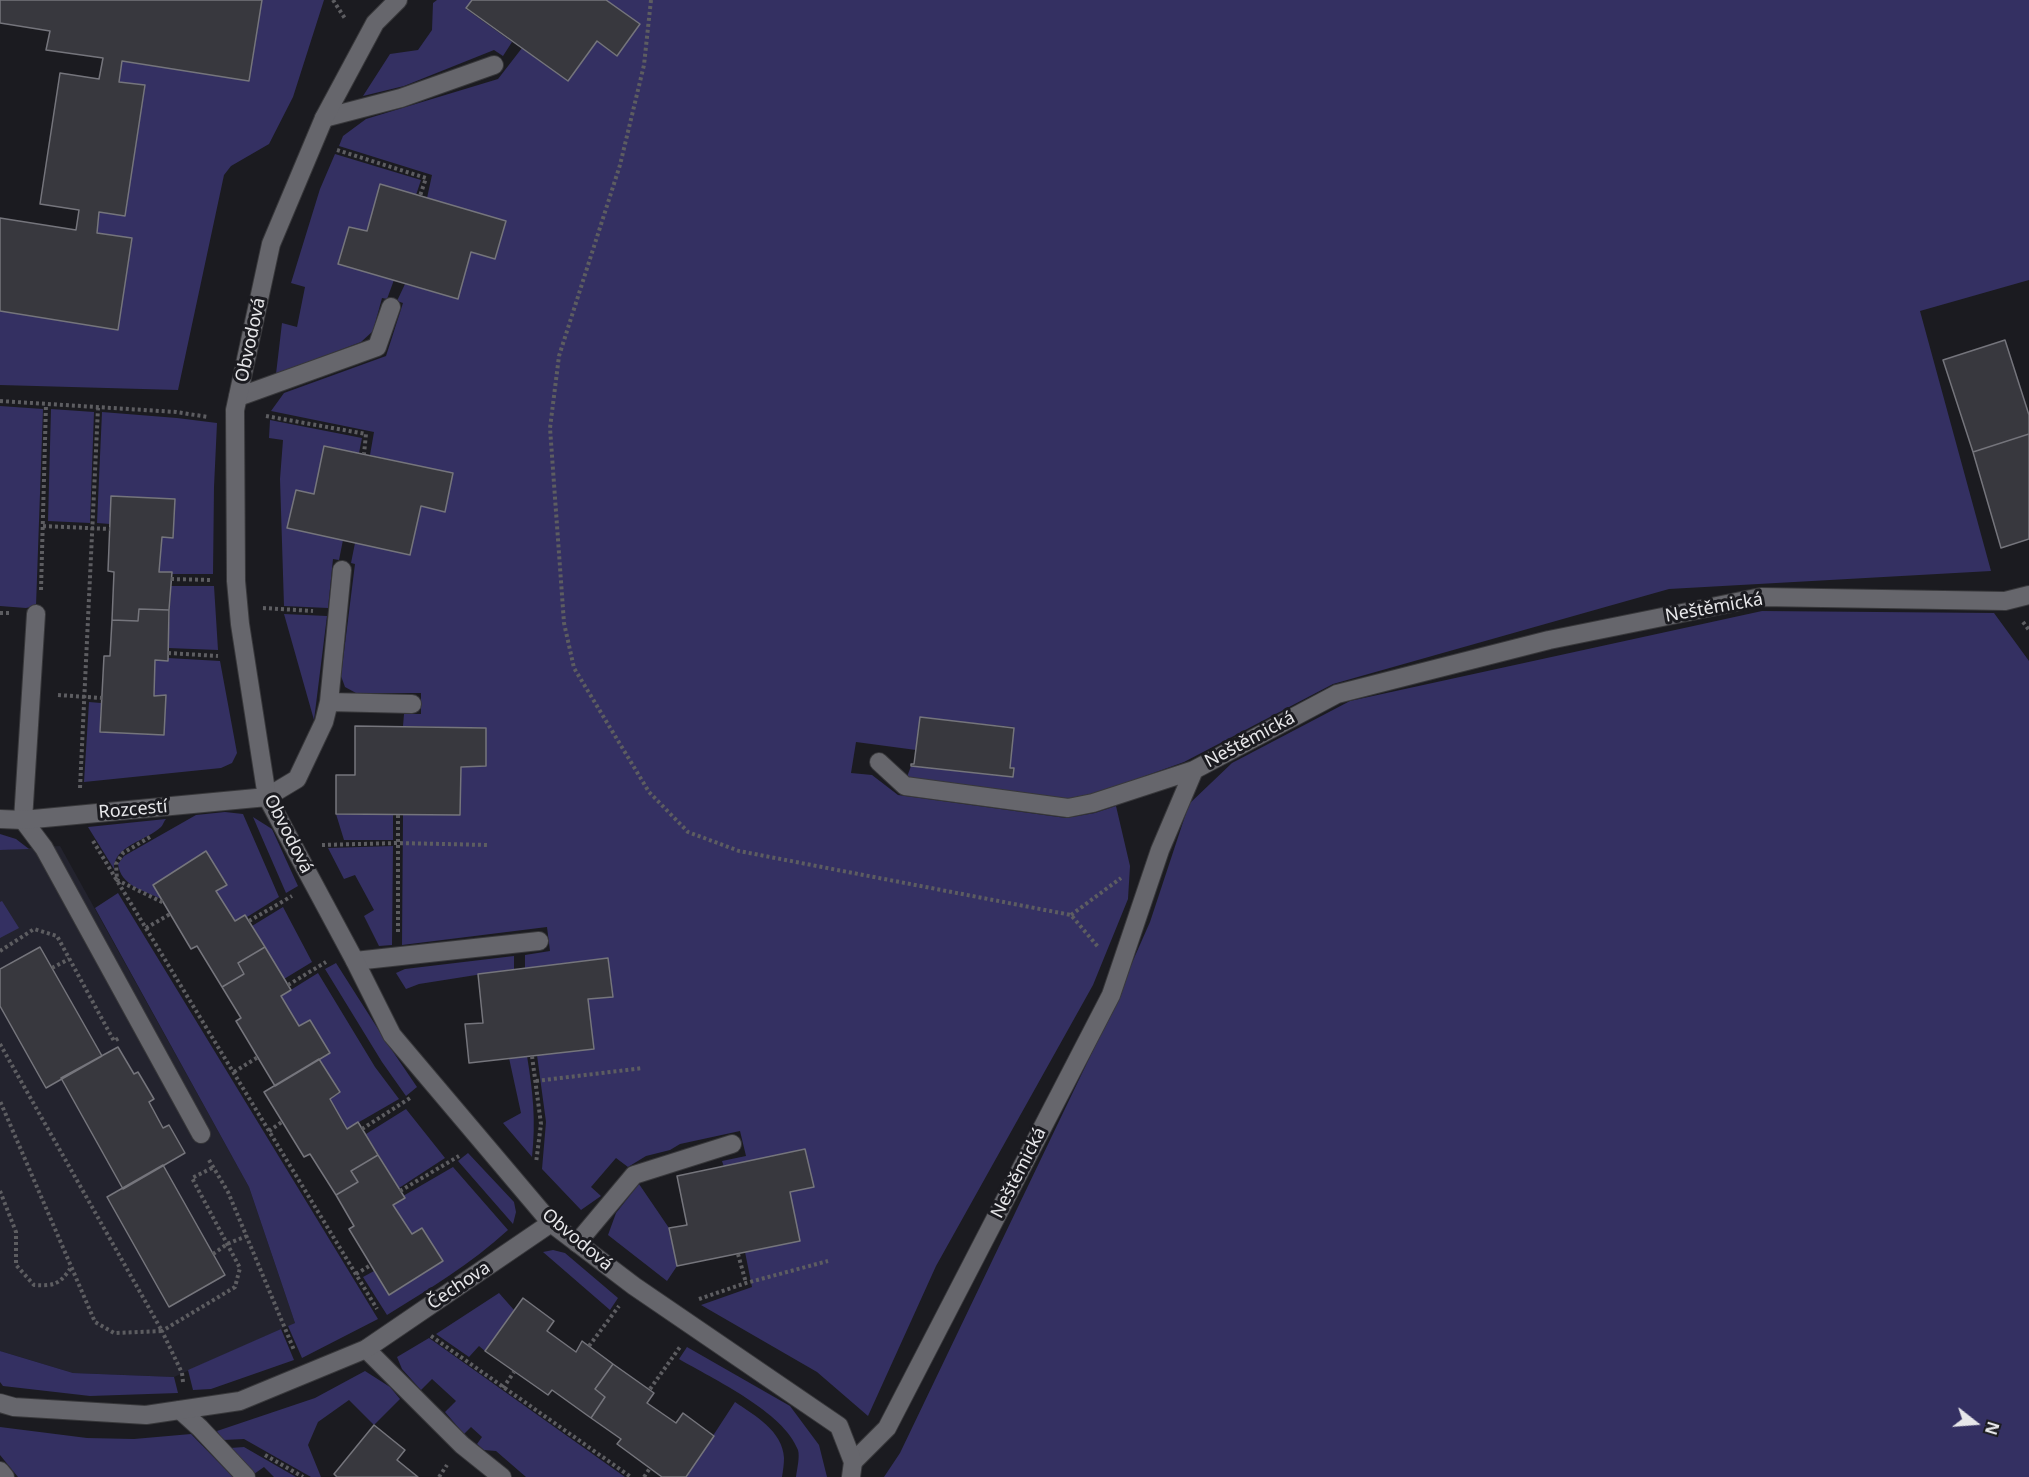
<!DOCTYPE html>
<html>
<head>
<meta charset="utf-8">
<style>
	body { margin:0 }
	#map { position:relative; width:2029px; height:1477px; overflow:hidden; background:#1b1b20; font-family:"Noto Sans",sans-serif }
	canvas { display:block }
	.north { position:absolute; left:1945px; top:1393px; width:60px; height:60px; -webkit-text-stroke:4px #1b1b20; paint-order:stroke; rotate:107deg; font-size:16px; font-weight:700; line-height:24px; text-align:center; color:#e7e7ea }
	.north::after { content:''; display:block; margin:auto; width:21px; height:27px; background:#e7e7ea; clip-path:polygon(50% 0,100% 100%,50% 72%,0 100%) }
</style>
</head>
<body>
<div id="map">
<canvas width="2029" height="1477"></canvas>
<div class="north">N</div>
</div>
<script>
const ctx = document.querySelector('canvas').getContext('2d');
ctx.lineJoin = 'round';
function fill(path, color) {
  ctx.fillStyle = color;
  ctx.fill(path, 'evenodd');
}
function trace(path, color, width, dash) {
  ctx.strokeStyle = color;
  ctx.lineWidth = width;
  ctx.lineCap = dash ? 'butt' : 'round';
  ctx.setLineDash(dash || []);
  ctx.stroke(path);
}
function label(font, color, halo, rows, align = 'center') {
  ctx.font = font + ' "Noto Sans",sans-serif';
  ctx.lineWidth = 6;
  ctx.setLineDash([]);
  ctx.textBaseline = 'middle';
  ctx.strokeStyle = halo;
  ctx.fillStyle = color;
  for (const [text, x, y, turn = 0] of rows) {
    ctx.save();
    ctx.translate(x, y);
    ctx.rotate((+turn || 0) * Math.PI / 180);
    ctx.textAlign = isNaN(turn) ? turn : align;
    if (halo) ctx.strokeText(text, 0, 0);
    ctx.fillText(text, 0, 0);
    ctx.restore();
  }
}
fill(new Path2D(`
	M60,846l189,341 46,136 -121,54 -101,-4 -73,-22v-501z`), '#23232e');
fill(new Path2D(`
	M262,0h62l-31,97 -24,47 -38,22 -7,9 -46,215 -178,-5v-74l118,18 14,-90 -35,-6 2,-21 26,3 20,-129 -26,-4 3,-21 127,20z
	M437,0h35l-6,9 46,33 -9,14 -9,-6 -90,36 -41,10 27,-42 28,-4 14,-20 1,-27z
	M606,0h1423v280l-109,31 71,260 -322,18 -336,95 -149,78 -92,33 -26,4 -159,-22 4,-11 102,11 1,-8 -4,-1 4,-41 -94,-9 -4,32 -60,-8 -5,31 21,2 26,20 168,23 29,-5 21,-7 14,60 -2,33 -35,86 -157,281 -68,150 -51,-44 -116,-67 51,-18 -7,-35 45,-60 23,-5 -8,-38 -81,18 -2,-6 24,-5 -6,-25 -60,13 -10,6 -24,6 -18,11 -12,-9 -25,29 10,9 -20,14 -39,-41 4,-47 -9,-67 57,-6 -6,-50 25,-3 -5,-38 -83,10v-13l25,-4 -3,-24 -145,18 1,-130h57l1,-48 25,-1v-38l-83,-2 1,-12h17v-21h-65l-11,-6 -4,-11 14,-112 -4,-1 4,-20 66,-37 24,5 8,-37 -83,-19 4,-23 -103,-21 13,-18 102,-37 17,-53 -6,-2 8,-17 53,15 13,-47 24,6 11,-37 -79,-23 5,-23 -93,-29 4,-10 23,-17 132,-40 24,-31 46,33 29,-40 20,15 22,-32z
	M335,154l86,26 -5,15 -36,-10 -13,46 -18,-4 -11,37 56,16 -7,19 -5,-1 -9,33 -12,11 -85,32 6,-51 15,4 8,-40 -14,-4 29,-94z
	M0,406l43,3 -7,197 -10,2 -26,-2z
	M51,409l43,3 -4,111 -42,-2z
	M102,412l75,6 40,5 -3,64 -1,87h-41l-1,-2h-12l3,-35h11l2,-38 -63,-3 -2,28 -13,-1z
	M270,420l92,18 -3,15 -35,-7 -10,48 -18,-4 -9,38 56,12 -4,20 -6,-1 -5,49 -44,-2 -4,-127 3,-39 -14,-2z
	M171,586h43l4,64 -50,-2z
	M1762,611l232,2 35,48v816h-1145l16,-24 197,-411 53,-120 39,-118 43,-41 118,-62z
	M284,614l43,2 -13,104z
	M168,658l52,3 17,92 -5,10 -11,5 -137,14 5,-80 12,1 -1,29 63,3 2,-40 -11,1 1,-36 12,1z
	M225,812l18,2 36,83 -32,20 -2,-2 -10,6 -19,-30 11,-7 -21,-32 -53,33 8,14c-18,-9 -40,-13 -43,-35l6,-8 72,-41z
	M336,814l57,1v25h-49z
	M253,817l19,12 26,57 -12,7z
	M166,819c-2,2 -3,6 -5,8 -13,13 -48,19 -47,42l-26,-42z
	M0,834l16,5 13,10 -29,1z
	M393,846l-1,99 -13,1 -15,-30 10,-6 -19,-35 -11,4 -16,-31z
	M118,893l260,426 -76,39 -14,-32 7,-3 -46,-136 -154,-279z
	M2,901l17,27 -19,10v-36z
	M283,907l29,55 -28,17 -32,-53z
	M514,956v13l-95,15 -13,5 -10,-16 9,-4z
	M336,963l49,77 32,47 -11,9 -24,-34 -57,-93z
	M318,973l57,94 24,32 -52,30 -17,-30 10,-7 -21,-33 11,-6 -20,-33 -11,6 -18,-30z
	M527,1056c6,36 9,65 5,101l-29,-34 18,-10 -12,-55z
	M406,1109l39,49 -46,30 -33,-54z
	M468,1153l46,49 2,10 -3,12 -55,-63z
	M453,1167l55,63c-37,34 -79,59 -121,85l-24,-38 11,-6 15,24 53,-34 -20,-33 -10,6 -19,-29 11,-7 -1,-2z
	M639,1184l30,44 8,38 -10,15 -59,-46 8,-22z
	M553,1250l12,3 53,45 -8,12 -67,-58z
	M499,1293l15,17 -29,41 -6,-5 -10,11 -33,-23z
	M281,1329l13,31 -83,29 -18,1 -5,-20z
	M429,1338l196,139h-99l-30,-26 -12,-1 -7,-6 5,-7 -11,-10 -7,7 -19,-22 11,-11 -24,-22 -11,11 -19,-21 -5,-12z
	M687,1347l103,59 29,39 8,32h-31c1,-8 4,-20 2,-27 -14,-38 -85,-71 -119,-91z
	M0,1351l73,22 101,4 4,16 -88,3 -87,-10 -3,-4z
	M365,1371l25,16 10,12 -26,26 -25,-25 -31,22 -10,23 13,32h-10l-67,-38 -21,1 -6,-9 98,-33z
	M735,1402c19,13 48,29 49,56 0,6 -1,13 -2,19h-96z
	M0,1427l87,11 47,1 57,-5 42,43h-215l-18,-22z
	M244,1447l52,30h-22l-10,-10 -10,7 -24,-26z`), '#343062');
const building = new Path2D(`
	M0,0h262l-13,81 -127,-20 -3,21 26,3 -20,131 -26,-4 -2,21 35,5 -14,92 -118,-19v-93l76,12 3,-20 -39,-6 20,-131 39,6 4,-21 -57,-8 4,-19 -50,-8z
	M472,0h134l34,24 -23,32 -20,-15 -29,40 -102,-73z
	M380,184l126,37 -11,38 -24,-7 -13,47 -120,-35 11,-37 18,4z
	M2005,340l24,75v19l-56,18 -30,-92z
	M2029,434v105l-28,9 -28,-96z
	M324,446l129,27 -8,39 -24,-6 -11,49 -123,-27 9,-38 18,4z
	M111,496l64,3 -2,39 -11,-1 -3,35h13l-3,38 -30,-1 -1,12 -26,-1 2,-48 -6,-1z
	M139,609l30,1 -1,51 -13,-1 -1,36 12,-1 -2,40 -64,-3 4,-76h6l2,-36 26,1z
	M920,717l94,11 -4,40h4l-1,9 -102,-11v-2h3z
	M355,726l131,2v38l-25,1 -1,48 -124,-1v-39h19z
	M206,851l21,34 -11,6 19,30 10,-6 20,32 -27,16 6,11 -22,13 -25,-41 -6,3 -38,-64z
	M40,947l62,109 -56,32 -46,-82v-37z
	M265,947l26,43 -10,6 18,30 11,-6 20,33 -55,33 -39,-65 5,-3 -19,-31 22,-13 -6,-11z
	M608,958l5,39 -25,2 6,50 -125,14 -4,-39 18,-1 -5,-49z
	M118,1047l16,27 4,-2 16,27 -5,3 14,26 6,-3 16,28 -62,36 -62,-111z
	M319,1059l21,33 -10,7 17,30 11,-7 20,33 -27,16 7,11 -22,13 -26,-41 -6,3 -40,-65z
	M805,1149l9,38 -24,5 10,49 -123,25 -8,-38 18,-3 -10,-49z
	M378,1155l27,43 -12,7 19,29 10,-6 21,33 -54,34 -40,-66 5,-3 -18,-31 22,-13 -7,-11z
	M163,1165l62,110 -56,32 -62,-110z
	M523,1298l31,23 -7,10 29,21 6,-11 31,23 -18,25 10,8 -14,21 -39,-28 -4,5 -63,-44z
	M613,1364l41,29 -7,10 29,20 7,-10 31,23 -28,41h-24l-45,-33 4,-5 -30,-21 14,-21 -10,-8z
	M374,1425l31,25 -8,10 21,17h-81l-3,-3z`);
fill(building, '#38383e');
trace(building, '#75757c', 1.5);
const lane = new Path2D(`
	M324,118l77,-20 93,-33
	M238,397l139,-50 14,-40
	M36,614l-13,206 21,28 157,286
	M329,702l83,2
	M879,762l26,24 163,22 25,-5 101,-33
	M267,797l30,-18 27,-57 5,-20 13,-132
	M355,961l184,-20
	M577,1243l57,-68 98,-31
	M366,1349l96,96 40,32
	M180,1410l20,18 46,49
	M853,1462l34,-34 224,-433 49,-145 34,-80 143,-76 212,-54 212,-43 244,4 24,-6
	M0,1471l5,6`);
const street = new Path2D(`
	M398,0l-23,23 -51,95 -53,126 -36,166 1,171 4,43 27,173 88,164 37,74 159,188 83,63 205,140 14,36 -2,15
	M0,819l23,1 244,-23
	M0,1403l14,4 132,8 94,-14 126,-52 185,-126`);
trace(lane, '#38383b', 20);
trace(street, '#38383b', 20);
trace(new Path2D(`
	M333,0l13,20
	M651,0l-7,65 -24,100 -61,191 -9,72 14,195 10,45 75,124 39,40 51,19 332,64 28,33
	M337,150l89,28 -6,18
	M0,401l176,11 32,5
	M266,416l100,18 -2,20
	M43,526l67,3
	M171,579l40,1
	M41,590l5,-186
	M263,608l50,3
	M0,613h10
	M2023,622l6,8
	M168,653l50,3
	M58,695l44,3
	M80,788l18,-380
	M150,837l-27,16 -7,11 1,16 47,23
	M93,841l284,468
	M322,845l75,-2 92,2
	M1071,915l50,-37
	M249,921l43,-25
	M146,928l24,-14
	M398,932v-117
	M0,951l34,-22 23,7 57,105 5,-3
	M52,968l17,-9
	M288,985l38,-23
	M0,1044l162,287 -48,2 -19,-11 -95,-221
	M532,1056l9,68 -5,39
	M234,1072l24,-15
	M536,1081l107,-13
	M362,1129l48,-31
	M269,1131l14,-10
	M209,1160l19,32 66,158
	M0,1191l16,41v33l18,20c19,1 25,0 36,-16
	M400,1191l59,-35
	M213,1254l14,-10 20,-8
	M738,1254l8,29
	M356,1274l15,-9
	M699,1299l47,-16 82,-22
	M431,1336l200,141
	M589,1346l30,-40
	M183,1382l-1,-9 -20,-42 73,-44 5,-19 -48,-90 22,-11
	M503,1388l11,-16
	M650,1389l30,-42
	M265,1455l38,22
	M439,1477l8,-12
	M644,1477l6,-9`), '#5d5d61', 4, [3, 3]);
trace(lane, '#66666c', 18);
trace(street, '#66666c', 18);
label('18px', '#e7e7ea', '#1b1b20', [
	["Obvodová",251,340,-78],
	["Neštěmická",1714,608,-10],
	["Neštěmická",1250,740,-28],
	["Rozcestí",133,810,-5],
	["Obvodová",288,834,63],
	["Neštěmická",1019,1173,-63],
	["Obvodová",577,1240,40],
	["Čechova",459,1286,-34]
]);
</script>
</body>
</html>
